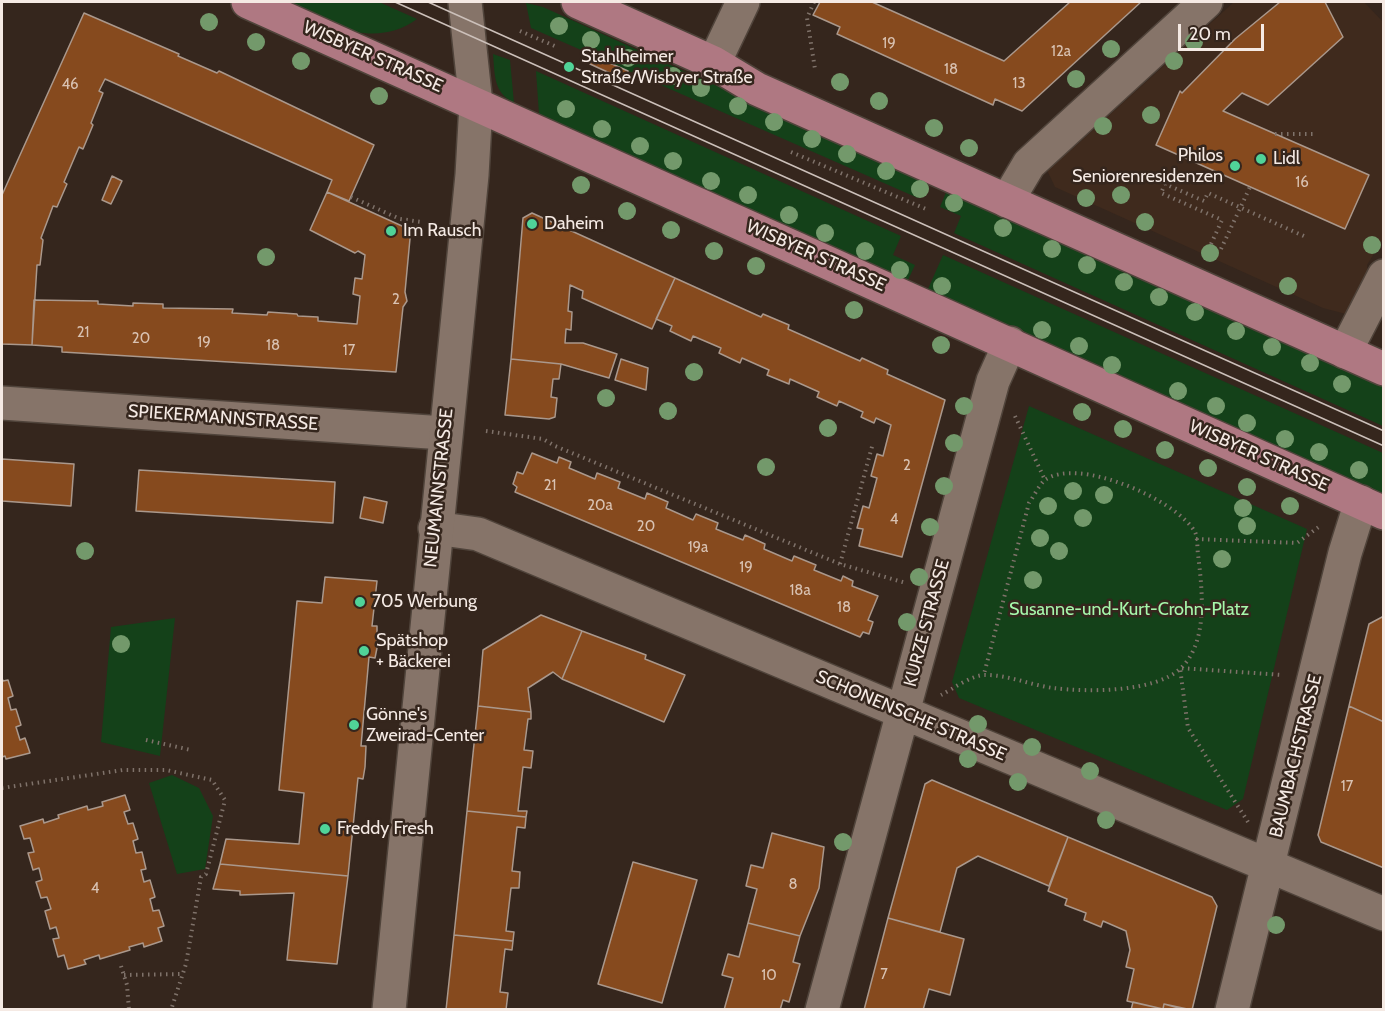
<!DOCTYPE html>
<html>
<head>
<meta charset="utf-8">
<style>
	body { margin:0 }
	#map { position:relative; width:1385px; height:1011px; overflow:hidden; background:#35261d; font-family:Cabin,sans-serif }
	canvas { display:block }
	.frame { position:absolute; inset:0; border:3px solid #f5eae4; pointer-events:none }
	.scale { position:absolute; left:1178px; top:24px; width:86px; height:27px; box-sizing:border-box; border:3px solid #f5eae4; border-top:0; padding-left:8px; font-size:18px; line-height:21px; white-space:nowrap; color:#f5eae4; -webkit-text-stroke:4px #35261d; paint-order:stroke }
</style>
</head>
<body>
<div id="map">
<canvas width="1385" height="1011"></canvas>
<div class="frame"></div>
<div class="scale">20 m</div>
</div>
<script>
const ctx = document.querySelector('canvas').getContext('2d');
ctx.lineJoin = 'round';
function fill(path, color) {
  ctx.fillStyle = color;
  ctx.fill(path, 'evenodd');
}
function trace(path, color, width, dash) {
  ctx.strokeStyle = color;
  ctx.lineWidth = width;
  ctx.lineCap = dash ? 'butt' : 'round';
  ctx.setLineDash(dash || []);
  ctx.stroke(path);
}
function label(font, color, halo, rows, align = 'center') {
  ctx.font = font + ' Cabin,sans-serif';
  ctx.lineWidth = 5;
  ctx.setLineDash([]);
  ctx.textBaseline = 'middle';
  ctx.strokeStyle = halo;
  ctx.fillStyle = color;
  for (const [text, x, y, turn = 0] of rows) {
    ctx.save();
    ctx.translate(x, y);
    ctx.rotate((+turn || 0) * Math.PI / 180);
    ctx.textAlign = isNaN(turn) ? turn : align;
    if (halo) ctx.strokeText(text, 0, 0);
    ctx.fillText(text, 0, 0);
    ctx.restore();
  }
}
fill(new Path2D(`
	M1234,2h130l19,20v217l-16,26 1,16 -22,33 -23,-6 -268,-121 -8,-17 2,-8 11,-12 10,1z`), '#3f2a1d');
fill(new Path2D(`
	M288,2h91l38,17c-18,13 -38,17 -61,13z
	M526,3l17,4 383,174 -8,17 -387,-170z
	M493,54l17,6 4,43c-21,-11 -19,-28 -21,-49z
	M536,71l365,165 -8,19 22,10 -7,15 -369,-166z
	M947,190l436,196v40l-429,-193 7,-17 -21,-9z
	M943,255l440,198v42l-455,-206z
	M1029,406l278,123 -64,270 -16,11 -268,-112 -7,-16z
	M175,618l-15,138 -59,-14 10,-115z
	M172,775l27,13 14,28 -8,53 -28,5 -28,-91z`), '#144119');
const building = new Path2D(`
	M820,2h52l132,59 66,-59h71l-119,109 -27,-12 -2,6 -156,-71 3,-7 -27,-12z
	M1280,2h45l18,35 -75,68 -26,-12 -19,18 146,64 -24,54 -189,-84 24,-54 2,2 53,-54z
	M84,13l95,41 -1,2 39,17 2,-2 155,74 -25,56 -22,-9 5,-12 -227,-101 -6,12 4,2 -12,30 2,2 -10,24 -4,-2 -15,35 3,2 -10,23 -4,-1 -12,32 2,2 -3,25h-3l-5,80 -30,-1v-149z
	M594,56l34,15 -3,9 -35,-16z
	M112,176l10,5 -11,23 -9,-4z
	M327,192l75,34 9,2 -6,64 2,9 -4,6 -7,65 -334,-20v-5l-30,-2 2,-45 64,1v3l35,2v-3l30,1v4l70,1 -1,4 35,2 1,-3 29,2 1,2 20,1v4l39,3 3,-28 -7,-2 2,-16 7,1 3,-24 -7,-4 -3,2 -45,-23z
	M532,213l143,65 -23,51 -70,-31 1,-7 -13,-6 -2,26 4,1 -1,18 -5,-1 -1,14h18l34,11 -8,24 -48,-14 -50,-5 12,-141z
	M675,278l86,39 2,-3 26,11 -1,4 72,32 2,-3 26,12 -1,4 58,26 -43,157 -43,-11 4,-17 -6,-1 6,-22 6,2 8,-30 -6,-2 6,-22 6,2 8,-31 -15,-7 -2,5 -13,-6 2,-5 -24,-11 -2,5 -20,-9 2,-5 -29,-13 -1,5 -22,-9 2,-5 -27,-12 -2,5 -21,-10 2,-5 -28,-12 -2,5 -21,-10 2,-5 -16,-7z
	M511,359l50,5 -2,15h-6l-2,18 6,1 -2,19 -6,2 -44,-4z
	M621,359l27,9 -2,22 -31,-10z
	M532,453l25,10 2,-6 12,5 -2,6 26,11 2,-6 23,9 -2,6 27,11 2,-6 21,9 -2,6 27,12 3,-6 22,9 -2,6 27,11 2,-5 20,9 -1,5 28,12 2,-5 22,9 -2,5 27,11 2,-5 10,5 -1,5 26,10 -10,24 5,2 -4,12 -6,-2 -3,5 -345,-145 2,-5 -4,-3 4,-12 6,2z
	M2,459l72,5 -3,42 -69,-5z
	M139,470l196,12 -2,41 -197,-12z
	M364,497l23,5 -4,21 -23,-5z
	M325,577l52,4 -5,45h5v22l-2,10 -6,-1 -8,89h5l-1,21 -2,12 -5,-1 -10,98 -128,-12 6,-25 73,5 5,-51 -25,-3 18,-189 25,2z
	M541,615l41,16 -20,48 -9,-7 -25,16 3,24 -53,-6 5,-56z
	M1384,616v106l-35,-16 20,-82z
	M582,631l64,24 -1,4 40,16 -21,47 -102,-43z
	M2,678l1,3 5,-1 5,16 -5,2 3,12 5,-1 5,16 -5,2 4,13 5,-2 5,15 -24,6 -1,-3 -3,1z
	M478,706l53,6v7h-3l-4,31 9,1 -2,17 -8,-1 -5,44h9l-1,6 -59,-6z
	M1349,706l35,16v146l-63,-26 -3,-7z
	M932,780l136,57 -19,49 -71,-30 -21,12 -17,64 -52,-14 37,-134z
	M125,795l5,15 -6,2 4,12 5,-1 5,16 -5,2 3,12 6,-1 4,17 -5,1 3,12 6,-2 5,17 -5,2 3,12 6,-1 5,16 -6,2 4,13 -18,6 -1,-4 -14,4 1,3 -30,9 -1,-4 -15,5 2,4 -18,5 -4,-14 -6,2 -5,-18 6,-1 -3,-11 -6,2 -5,-18 6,-2 -4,-12 -6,1 -5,-16 6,-2 -3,-12 -6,2 -5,-17 6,-1 -4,-14 -6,1 -4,-13 23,-7 1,4 15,-5 -1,-3 29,-9 1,4 15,-4 -1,-4z
	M467,811l59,6 -1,11 -8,-1 -5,44 8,1 -1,16h-8l-5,43 8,1 -1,9 -59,-6z
	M772,833l52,14 -5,41 -19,48 -52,-13 9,-34 -11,-3 5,-21 12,3z
	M1068,837l144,60 5,9 -25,104 -28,-6 -1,5 -36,-8 7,-32 -8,-2 4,-17 -4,-19 -23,-10 -2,6 -17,-7 2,-7 -21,-8 2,-6 -19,-8z
	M633,862l64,18 -35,123 -64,-19z
	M220,864l128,12 -11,88 -50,-4 7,-67 -54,2v-4l-27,-2z
	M888,918l76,21 -14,56 -21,-6 -6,21h-59z
	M748,923l52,13 -7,26 7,2 -11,38 -6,-2 -3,10h-56l9,-32 -11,-3 6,-21 11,3z
	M454,935l59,6 -1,9 -7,-1 -5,43 8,1 -2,17h-60z
	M1133,1002l30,7 1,-5 22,6h-55z`);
fill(building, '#864a1e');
trace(building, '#aa988c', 1.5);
const street = new Path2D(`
	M714,63l29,-61
	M1007,201l22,-37 177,-162
	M1345,352l39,-76
	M2,403l442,30
	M435,528l43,6 906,380
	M822,1010l171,-629 17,-38
	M1232,1010l113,-457 16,-51`);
const secondary = new Path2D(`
	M389,1010l83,-835 4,-71 -11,-102`);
const primary = new Path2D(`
	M248,2l1136,511
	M578,2l136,61 43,26 627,280`);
trace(street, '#50443b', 36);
trace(secondary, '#50443b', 36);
trace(primary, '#50443b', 36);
trace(new Path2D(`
	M814,2l-7,16 8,51
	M520,31l37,16
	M1275,134h39
	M791,152l135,57
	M351,197l49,22 22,3
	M1211,244l11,-24 -61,-27 4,-9 39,17 4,-8 98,44
	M1221,249l29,-62
	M1015,416l30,64
	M486,431l57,8 12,7 285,118 66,19
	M1196,539l101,4 23,-17
	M840,564l33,-121
	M941,695c12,-6 32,-21 45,-20 22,0 45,10 67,13 34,4 102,5 128,-20 28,-27 21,-79 17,-114 -1,-6 0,-16 -3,-22 -18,-32 -117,-76 -150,-52 -6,5 -11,16 -16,23l-45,171
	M146,740l45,10
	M2,788l121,-18h43l46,10 13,20 -19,74 -5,3 -15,87 -15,46
	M1248,822l-60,-94 -8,-60 103,7
	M121,966l6,19 2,25
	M124,975l59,-1`), '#7f726a', 4, [1.5, 4.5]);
trace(street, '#867469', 33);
trace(secondary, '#867469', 33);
trace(primary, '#af7882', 33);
trace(new Path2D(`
	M395,2l989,444
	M428,2l956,429`), '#ccc0ba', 1.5);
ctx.fillStyle = '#73996b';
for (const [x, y] of [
	[209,22],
	[559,26],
	[591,40],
	[256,42],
	[1194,42],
	[1111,49],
	[628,58],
	[301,61],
	[1174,61],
	[673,76],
	[1076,79],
	[840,82],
	[701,88],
	[379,96],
	[879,101],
	[738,106],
	[566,109],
	[1151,115],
	[774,122],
	[1103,126],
	[934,128],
	[602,129],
	[812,139],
	[640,146],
	[969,148],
	[847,154],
	[673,161],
	[886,171],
	[711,181],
	[581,185],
	[920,189],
	[748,195],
	[1121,195],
	[1086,198],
	[954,203],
	[627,211],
	[789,215],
	[1145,222],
	[1003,228],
	[671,230],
	[825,233],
	[1372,245],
	[1052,249],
	[714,251],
	[865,251],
	[1210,253],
	[266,257],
	[1087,265],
	[756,266],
	[900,270],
	[1124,282],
	[942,286],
	[1288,286],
	[1159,297],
	[854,310],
	[1195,312],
	[1042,330],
	[1236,331],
	[941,345],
	[1079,346],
	[1272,347],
	[1310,363],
	[1112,365],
	[694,372],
	[1342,384],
	[1178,391],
	[606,398],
	[964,406],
	[1216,406],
	[668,411],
	[1082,412],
	[1247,423],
	[828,428],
	[1123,429],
	[1285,439],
	[954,443],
	[1165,450],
	[1319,452],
	[766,467],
	[1208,468],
	[1359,470],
	[944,486],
	[1247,487],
	[1073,491],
	[1104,495],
	[1048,506],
	[1290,506],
	[1243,508],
	[1083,518],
	[1247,526],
	[930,527],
	[1040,538],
	[85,551],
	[1059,551],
	[1222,559],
	[919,577],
	[1033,580],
	[907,622],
	[121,644],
	[978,724],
	[1032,747],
	[968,759],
	[1090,771],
	[1018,782],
	[1106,820],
	[843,842],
	[1276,925]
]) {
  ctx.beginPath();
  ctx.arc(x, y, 9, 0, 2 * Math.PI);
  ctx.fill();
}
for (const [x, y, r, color] of [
	[569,67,6,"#50d398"],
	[1261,159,6,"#50d398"],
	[1235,166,6,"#50d398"],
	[532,224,6,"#50d398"],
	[391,231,6,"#50d398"],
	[360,602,6,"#50d398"],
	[364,651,6,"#50d398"],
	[354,725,6,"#50d398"],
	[325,829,6,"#50d398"]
]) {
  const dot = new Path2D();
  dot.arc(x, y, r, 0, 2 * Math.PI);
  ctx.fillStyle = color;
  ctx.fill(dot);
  trace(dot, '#35261d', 2);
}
label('15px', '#d9c2b2', null, [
	["19",889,44],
	["12a",1061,52],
	["18",951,70],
	["13",1019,84],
	["46",70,85],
	["16",1302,183],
	["2",396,300],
	["21",83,333],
	["20",141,339],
	["19",204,343],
	["18",273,346],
	["17",349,351],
	["2",907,466],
	["21",550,486],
	["20a",600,506],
	["4",894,520],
	["20",646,527],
	["19a",698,548],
	["19",746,568],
	["18a",800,591],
	["18",844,608],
	["17",1347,787],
	["8",793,885],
	["4",95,889],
	["7",884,975],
	["10",769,976]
]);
label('18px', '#f5eae4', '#35261d', [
	["WISBYER STRASSE",373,57,24],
	["WISBYER STRASSE",816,256,24],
	["SPIEKERMANNSTRASSE",223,418,4],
	["WISBYER STRASSE",1259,456,24],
	["NEUMANNSTRASSE",439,488,-84],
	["KURZE STRASSE",927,623,-75],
	["SCHONENSCHE STRASSE",911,716,23],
	["BAUMBACHSTRASSE",1296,756,-76]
]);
label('18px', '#f5eae4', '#35261d', [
	["Stahlheimer",581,57],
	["Straße/Wisbyer Straße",581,78],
	["Philos",1223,156,"right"],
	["Seniorenresidenzen",1223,177,"right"],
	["Lidl",1273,159],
	["Daheim",544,224],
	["Im Rausch",403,231],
	["705 Werbung",372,602],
	["Spätshop",376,641],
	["+ Bäckerei",376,662],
	["Gönne's",366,715],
	["Zweirad-Center",366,736],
	["Freddy Fresh",337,829]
], 'left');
label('18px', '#a6f7ab', '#35261d', [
	["Susanne-und-Kurt-Crohn-Platz",1129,610]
]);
</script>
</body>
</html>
